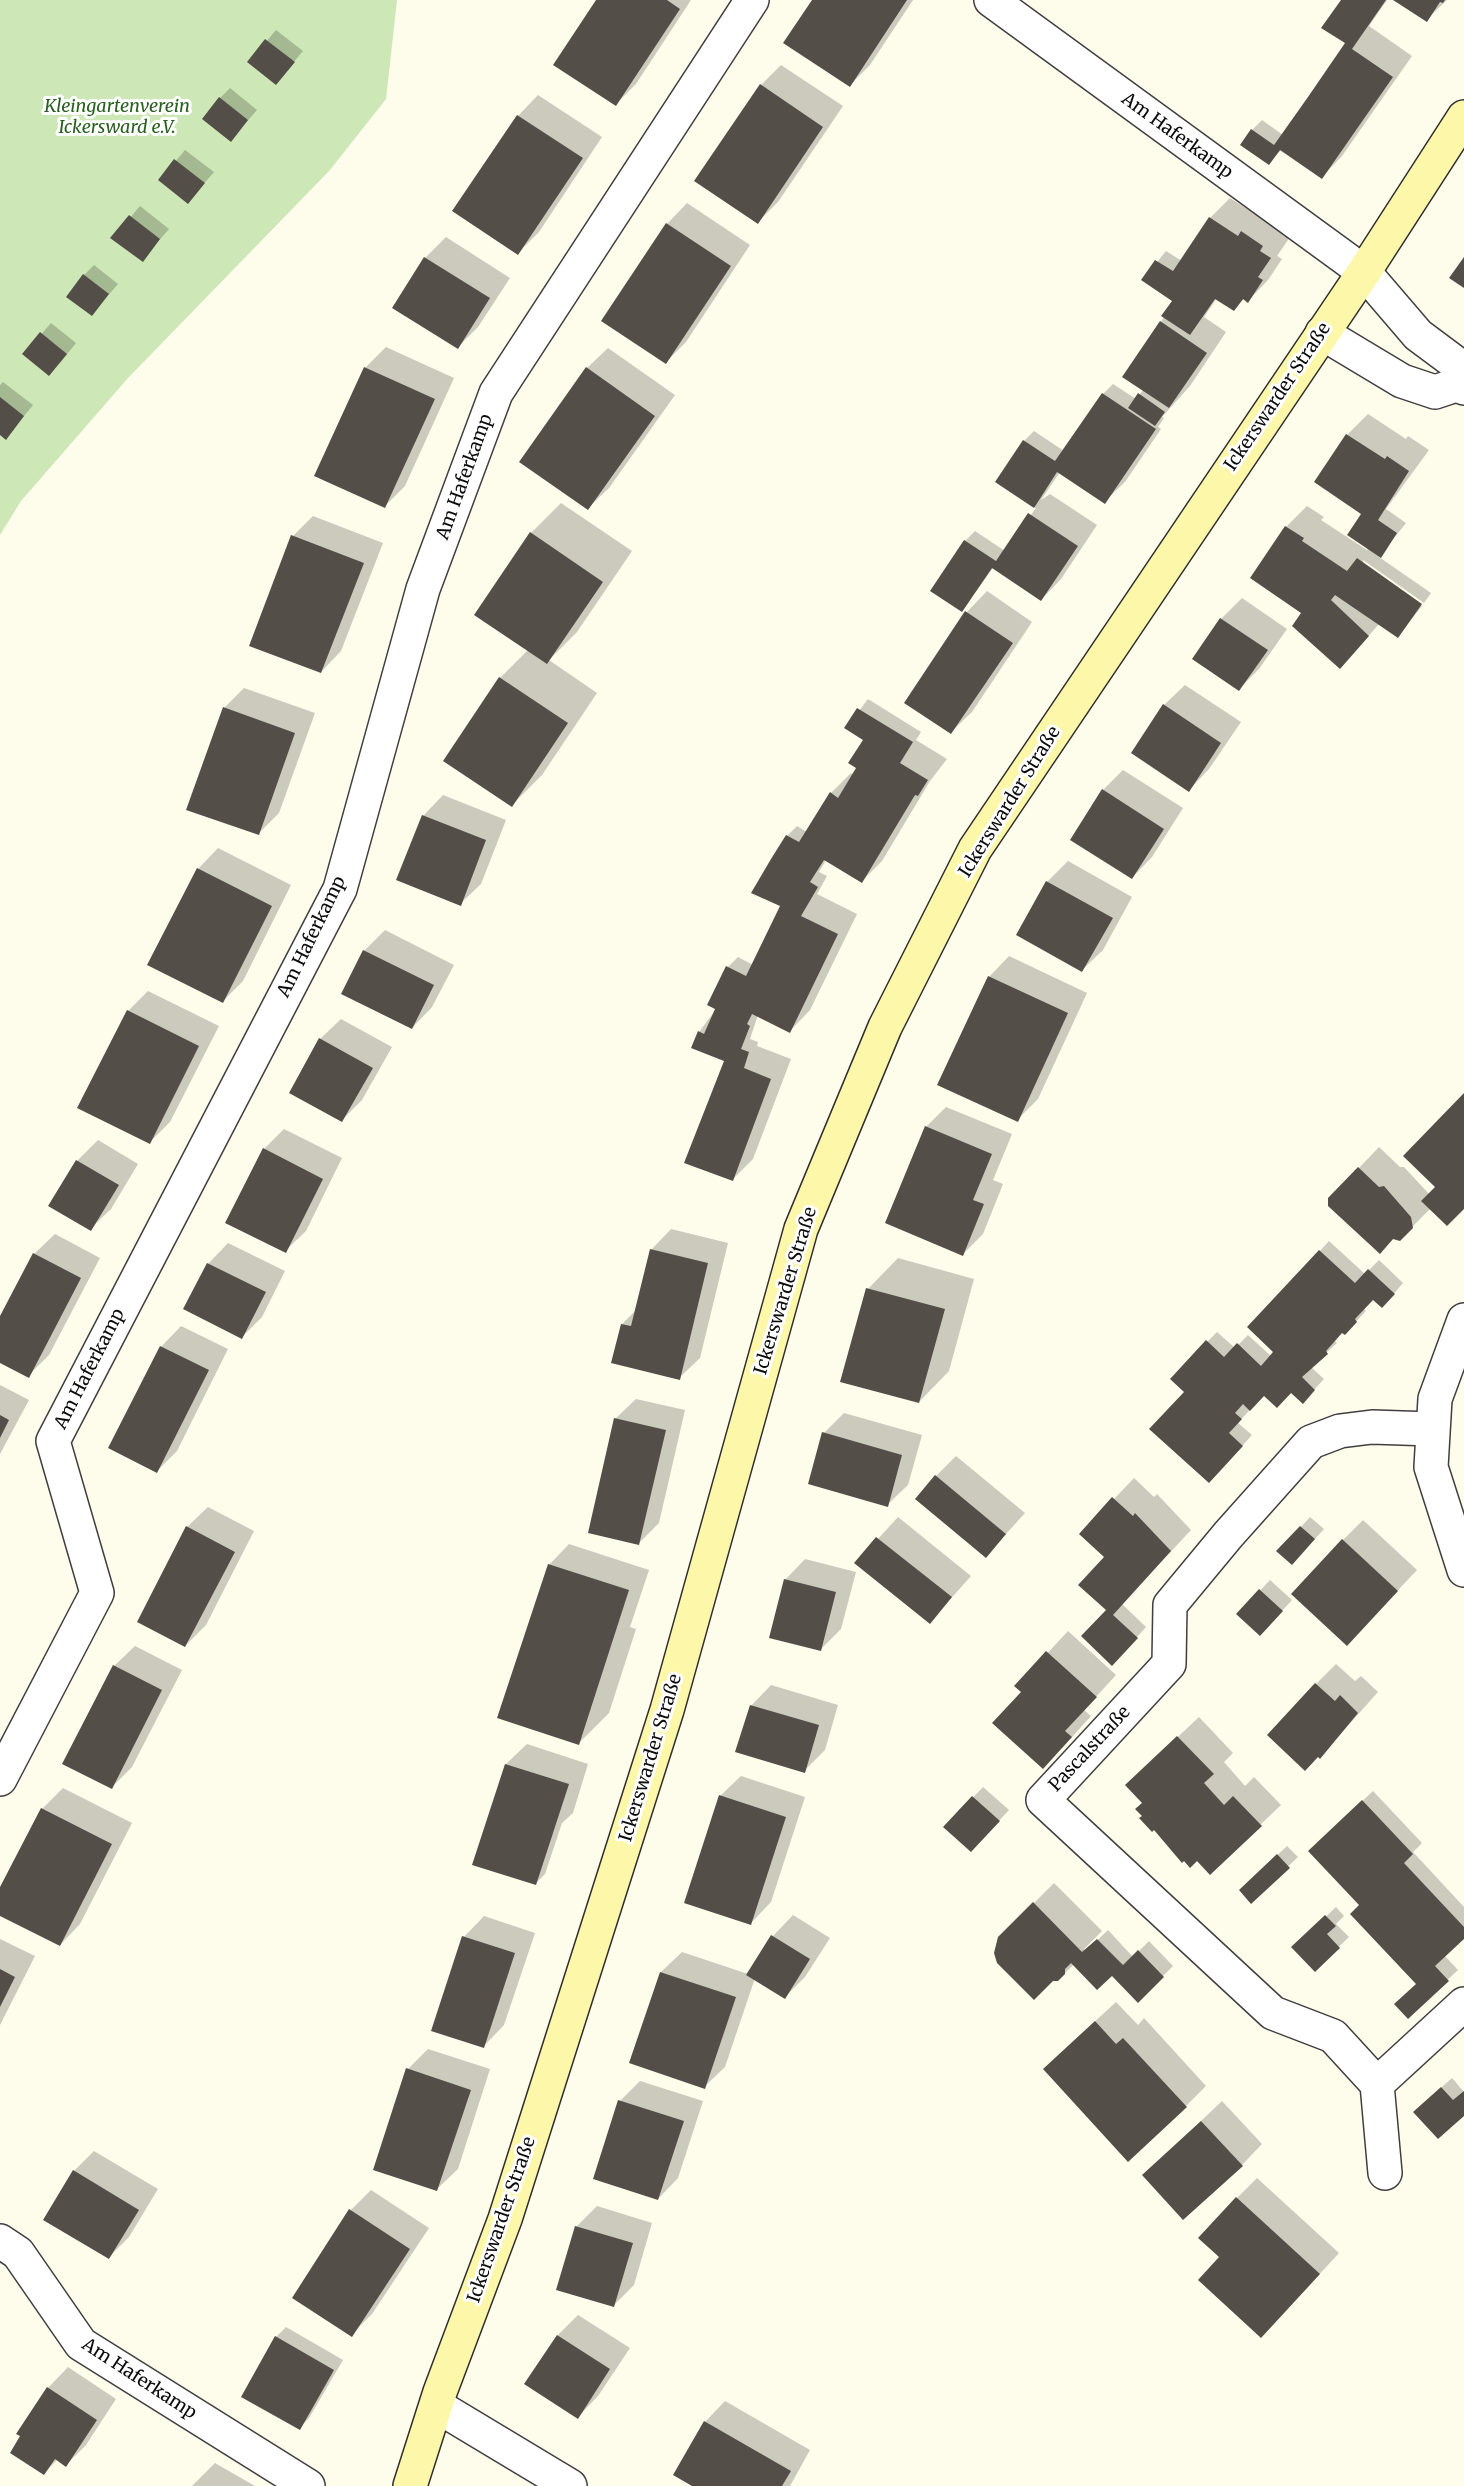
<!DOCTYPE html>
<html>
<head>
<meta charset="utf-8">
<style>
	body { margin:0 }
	canvas { display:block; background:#fefceb }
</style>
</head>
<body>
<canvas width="1464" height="2486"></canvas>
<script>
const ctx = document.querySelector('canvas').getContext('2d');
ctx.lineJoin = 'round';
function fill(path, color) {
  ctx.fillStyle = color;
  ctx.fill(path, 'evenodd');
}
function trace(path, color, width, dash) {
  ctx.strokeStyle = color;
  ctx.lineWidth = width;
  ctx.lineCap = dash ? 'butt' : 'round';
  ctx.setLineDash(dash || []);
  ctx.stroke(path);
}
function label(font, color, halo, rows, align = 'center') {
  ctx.font = font + ' Merriweather,serif';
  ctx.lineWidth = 6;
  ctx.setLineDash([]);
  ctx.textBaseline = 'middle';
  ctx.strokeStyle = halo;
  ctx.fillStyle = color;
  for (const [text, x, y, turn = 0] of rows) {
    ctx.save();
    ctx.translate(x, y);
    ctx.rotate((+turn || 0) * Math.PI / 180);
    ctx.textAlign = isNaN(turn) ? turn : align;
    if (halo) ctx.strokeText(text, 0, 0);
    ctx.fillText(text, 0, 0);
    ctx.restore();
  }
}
fill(new Path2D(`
	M0,0h397l-11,99 -56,71 -202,208 -107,123 -21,34z`), '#cde7b7');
fill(new Path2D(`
	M597,0h94l-55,84 -20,20z
	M814,0h99l-43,65 -20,20z
	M1343,0h44l-18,26 43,30 -70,100 -20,21 -40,-28 -13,14 -17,-33 10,-10 21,15 63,-92z
	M1396,0h51l-21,20z
	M276,30l27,21 -27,32 -27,-21z
	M781,65l62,41 -65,96 -20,20 3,-137z
	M230,88l27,22 -26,30 -11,-42z
	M538,95l64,42 -63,95 -21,21v-137z
	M185,150l29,22 -26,30 -28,-22z
	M1230,198l28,18 5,-4 27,25 -13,19 5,3 -14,21 -20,21 -3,-3 -11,11 -17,-11 -13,19 22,15 -36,54 -28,31 2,1 -6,9 3,2 -36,53 -21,20 -44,-30 -19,28 9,-6 47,31 -36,54 -20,21 -48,-32 -31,42 -30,-19 33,-50 10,-10 30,20 31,-43 -39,-26 27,-41 10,-10 30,20 39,-57 10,-10 23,15 8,-10 17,-67 13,-22 -31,-20 23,-29 16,10 28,-43z
	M687,203l63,42 -64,97 -20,20 1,-138z
	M140,206l29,23 -27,31 -29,-22z
	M446,237l64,41 -32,49 -20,20 -33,-89z
	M94,265l24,19 -26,30 -8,-39z
	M51,323l25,20 -17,21 -35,-10z
	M386,347l68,31 -49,108 -20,20 -20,-138z
	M608,348l67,47 -66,93 -21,20 -1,-140z
	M3,382l30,23 -27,33 -6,-5v-48z
	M1368,414l38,25 2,-3 21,14 -43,59 20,14 -27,34 52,36 -7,10 -61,-43v4l59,42 -24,30 -19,-12 -29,33 -47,-45 -51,-34 34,-51 21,-21 17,11 -3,3 46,30 2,-2 -6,-35 -47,-31 32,-48z
	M561,503l71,48 -55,81 -28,28 48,33 -55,82 -30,30 -12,-127 28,-28 3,-117z
	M313,516l70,27 -42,108 -20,21 -28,-136z
	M987,591l45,31 -60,90 -21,20 -45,-30 61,-90z
	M1242,598l45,31 -28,40 -20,20 -45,-30 27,-40z
	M1185,685l56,37 -32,47 -20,21 -25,-85z
	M244,688l71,25 -36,100 -21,21 -34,-126z
	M868,699l53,33 -5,8 31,19 -17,22 -48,80 -20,20 -36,-21 -7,12 8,4 -10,18 40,20 -47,96 -20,21 -32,-16 -8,24 8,3 -1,4 34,13 -38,100 -21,21 -6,-120 -27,-28 18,-24 -8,-4 19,-37 10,-10 15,8 29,-59 5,-70 10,-10 10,6 24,-39 20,-20 3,2 11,-36 -19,-11z
	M1123,770l60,38 -31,49 -20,21 -29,-88z
	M443,795l63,25 -25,64 -21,20 -37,-88z
	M218,848l73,37 -48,96 -21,21 -24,-133z
	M1068,861l64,36 -29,53 -21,20 -64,-36 29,-52z
	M385,930l69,35 -22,42 -20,21 -48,-77z
	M1009,956l78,37 -49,106 -21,21 -28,-143z
	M148,991l71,35 -49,96 -21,21 -21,-132z
	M341,1019l51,28 -30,53 -20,20 -22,-81z
	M1464,1095v112l-33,1 -31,31 -6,-1 -14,14 -21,-84 20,-21 21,20h4l26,28 7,-8z
	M946,1107l66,27 -19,46 10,4 -20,50 -20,20 -37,-127z
	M284,1129l58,29 -36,73 -21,20 -21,-102z
	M98,1140l40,24 -27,45 -21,20 -40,-24 28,-45z
	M671,1229l57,14 -28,115 -21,20 -57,-54 14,-14 15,-60z
	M55,1234l45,24 -51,97 -21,21 -28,-15v-42l34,-65z
	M1329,1241l36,33 14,-14 24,23 -11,13 -18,2 -10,11 2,2 -21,22 -2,-2 -8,10 2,2 -26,24 13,12 -12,13 -48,2 -26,29 14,12 -33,37 -33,-80 21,-50 10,-10 18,16 13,-13 23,21 49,-105z
	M228,1243l57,28 -23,46 -20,20 -57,-29 23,-44z
	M898,1258l76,21 -25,92 -30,31 -51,-113z
	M181,1326l47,23 -51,102 -20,20 4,-124z
	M0,1385l29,15 -29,54z
	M636,1399l49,11 -26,113 -20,20 -24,-124z
	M844,1413l78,22 -14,50 -21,20 -63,-72z
	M956,1456l69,57 -39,43 -50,-80z
	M1134,1478l20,19 3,-3 34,36 -69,74 24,23 -24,27 -14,-45 -2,-52 -25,-23z
	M208,1507l46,24 -48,94 -21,21 2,-119z
	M898,1517l73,59 -41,46 -74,-59z
	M1310,1517l14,12 -22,24 -1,-26z
	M1363,1520l54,50 -50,53 -24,-83z
	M569,1544l80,26 -19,57 6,2 -27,84 -31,31 -29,-179z
	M805,1559l51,13 -15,57 -20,20 -36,-69z
	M1270,1580l22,20 -22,24 -32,-10z
	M1068,1631l48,44 -32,35 7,6 -28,31 -46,-61z
	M135,1646l47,24 -50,97 -20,20 2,-121z
	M1336,1664l19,17 6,-5 17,16 -58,65 -4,-73z
	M771,1685l67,20 -13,45 -21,21 -53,-65z
	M1199,1717l34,36 -9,9 21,24 9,-9 27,28 -21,20 -63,34 -53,-43 4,-51z
	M527,1744l61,20 -15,49 -11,10 -17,51 -10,10 -61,-20 32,-100z
	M741,1776l64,21 -34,105 -20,21 -31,-127z
	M983,1787l26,23 -28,30 -36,-13z
	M63,1788l69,35 -52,101 -20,21 -60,-30v-24l42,-82z
	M1373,1791l49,52 -9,9 51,55v30l-20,18 14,15 -50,47 10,-33 -57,-79 -41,-64z
	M1287,1846l11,11 -47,45v-22z
	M1054,1883l48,48 -18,18 2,2 22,-21 25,27 16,-16 24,25 -35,35 -26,-27 -38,-10 -16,16 -59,-42z
	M1336,1907l8,9 -8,8 13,13 -34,33 -21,-23z
	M793,1915l37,23 -25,39 -20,20 -30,-19 -30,89 -21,20 -73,-25 30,-90 21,-20 66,22 25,-38z
	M484,1916l51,17 -31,92 -20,21 -20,-109z
	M0,1939l35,17 -35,69z
	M1116,2002l22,23 6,-7 62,68 -20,20 -121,-57z
	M428,2049l62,20 -32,100 -21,20 -29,-120z
	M1452,2078l12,14v22l-39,-12z
	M640,2081l63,20 -25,77 -20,21 -38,-98z
	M1222,2101l40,43 -20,21 -98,10z
	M94,2151l64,38 -29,48 -20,20 -35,-86z
	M1257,2178l82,75 -58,63 -60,-59 16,-59z
	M371,2190l58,38 -57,86 -21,21v-125z
	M597,2206l55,17 -18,62 -21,21 -37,-79z
	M578,2315l52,33 -32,48 -20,21 -20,-82z
	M286,2327l57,33 -34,58 -10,10 -23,-91z
	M68,2367l48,32 -30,46 -20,20 -8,-6 -14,14 -22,-37 -4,-3 30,-45z
	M725,2401l85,49 -20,36h-95l10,-64z
	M215,2463l40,23h-63z`), '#0003');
fill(new Path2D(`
	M596,0h71l13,9 -64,97 -63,-41z
	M812,0h95l-57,87 -67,-44z
	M1341,0h45l-34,49 41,28 -71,102 -42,-29 -11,15 -29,-20 11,-16 23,16 34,-48 37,-54 -24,-15z
	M1393,0h52l-2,3 -3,-1 -13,20z
	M265,39l30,23 -19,23 -29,-23z
	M760,84l63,43 -65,97 -64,-43z
	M219,97l29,23 -17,22 -29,-23z
	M517,115l66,43 -65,97 -66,-44z
	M174,159l31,24 -17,21 -30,-24z
	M129,215l31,24 -17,23 -33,-24z
	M1209,217l29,19 3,-5 22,15 -3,5 11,7 -13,19 5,3 -15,23 -5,-4 -9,12 -19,-12 -25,36 -29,-19 11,-15 -31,-21 14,-20 18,11z
	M666,223l65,43 -65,98 -65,-43z
	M424,257l66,41 -32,51 -66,-41z
	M1464,257v31l-15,-10z
	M83,274l26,20 -17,22 -26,-19z
	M1160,321l47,32 -38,55 -47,-31z
	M40,332l27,22 -18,22 -27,-22z
	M364,367l71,32 -50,109 -71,-32z
	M586,367l69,49 -67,94 -69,-48z
	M1102,393l54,36 -51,75 -48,-32 -23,36 -39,-26 28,-42 32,21z
	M1138,393l27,19 -10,14 -27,-18z
	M0,397l24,19 -18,24 -6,-5z
	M1346,434l39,25 2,-3 22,15 -31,49 19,13 -16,25 -34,-23 14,-21 -47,-32z
	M1028,513l50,33 -37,55 -49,-33 -30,44 -32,-21 34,-51 32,21z
	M1285,526l19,12 -2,3 45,30 10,-13 65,46 -24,34 -63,-43 -4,5 38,36 -29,33 -48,-43 9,-13 -51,-35z
	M530,532l73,50 -56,82 -73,-49z
	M291,535l73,28 -43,110 -72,-27z
	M965,611l48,32 -62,91 -47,-31z
	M1220,618l48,32 -29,41 -47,-32z
	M499,677l69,46 -56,84 -69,-46z
	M1163,704l58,39 -32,49 -58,-39z
	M223,707l72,26 -36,102 -73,-25z
	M857,708l56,34 -13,21 28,17 -10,16 -3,-1 -53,88 -38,-23 -14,22 8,5 -17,29 37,18 -48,99 -38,-19 -5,10 3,2 -9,23 8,3 -5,16 27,11 -38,102 -49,-18 40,-102 -33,-13 7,-17 6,3 11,-25 -8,-4 19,-39 20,10 34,-70 -29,-13 20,-34 15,-24 13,7 31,-50 8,6 18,-30 -8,-5 15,-23 -19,-12z
	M1102,789l62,40 -32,50 -62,-39z
	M422,815l64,25 -25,66 -65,-26z
	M197,868l75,38 -49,97 -76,-38z
	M1046,881l67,37 -31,54 -66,-37z
	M363,950l71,35 -22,44 -71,-35z
	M988,976l80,37 -50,109 -81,-37z
	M127,1010l72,36 -49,98 -73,-36z
	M319,1038l54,30 -31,54 -53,-29z
	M1464,1093v116l-17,17 -26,-25 14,-14 -32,-31z
	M925,1126l67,28 -19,46 11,4 -21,52 -78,-33z
	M263,1148l60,31 -37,74 -61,-30z
	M76,1160l43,25 -28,46 -43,-25z
	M1358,1167l21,20 5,-1 27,31 2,11 -13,13 -7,-2 -13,15 -52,-48v-8z
	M650,1249l58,14 -28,117 -69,-17 10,-39 10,2z
	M1319,1250l36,33 13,-14 27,25 -13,14 -9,-8 -18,19 2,3 -12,13 -3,-2 -16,18 2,3 -26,23 13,13 -12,14 -12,-11 -14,15 -13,-12 -14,15 -7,-7 -8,9 7,6 -13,14 14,13 -34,37 -60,-54 35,-37 -14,-13 36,-39 18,17 13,-14 24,23 12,-14 -26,-25z
	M33,1253l48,25 -52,100 -29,-15v-47z
	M207,1263l59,29 -24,47 -59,-30z
	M866,1288l79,21 -26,94 -79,-21z
	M160,1346l49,24 -52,103 -49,-25z
	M0,1415l9,5 -9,18z
	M614,1418l52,12 -27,115 -51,-12z
	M822,1432l80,23 -14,52 -80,-23z
	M935,1475l71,59 -20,24 -71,-59z
	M1112,1497l21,19 2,-3 36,38 -58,64 25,23 -26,28 -31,-30 25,-26 -28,-25 26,-28 -25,-23z
	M186,1526l49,26 -50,95 -48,-25z
	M1300,1526l15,13 -23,26 -16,-14z
	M876,1537l76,60 -22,27 -76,-61z
	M1342,1539l56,52 -51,55 -56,-52z
	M548,1564l81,26 -50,155 -82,-27z
	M784,1579l52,13 -15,59 -52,-13z
	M1259,1589l24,22 -23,25 -24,-22z
	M1046,1651l51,46 -32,34 7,6 -29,32 -51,-46 29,-31 -7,-6z
	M113,1665l49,25 -50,99 -50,-25z
	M1315,1683l20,18 5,-6 18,18 -38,46 -2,-2 -13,14 -38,-36z
	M750,1705l69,20 -14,48 -70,-21z
	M1177,1736l37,38 -10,9 20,22 9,-9 29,30 -52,49 -13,-14 -7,7 -6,-7 -2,2 -28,-33 -2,2 -13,-14 3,-2 -7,-7 7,-6 -17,-18z
	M505,1764l64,20 -33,101 -64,-20z
	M719,1795l67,22 -35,108 -67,-22z
	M972,1796l28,25 -29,31 -28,-25z
	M1362,1800l51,54 -9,9 60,64v12l-29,27 14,15 -41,38 -14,-15 22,-20 -66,-70 9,-9 -51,-54z
	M41,1808l71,36 -52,102 -60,-30v-29z
	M1277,1854l13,14 -39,36 -12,-14z
	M1033,1902l49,50 15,-13 26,26 15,-15 26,27 -26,26 -26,-27 -15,14 -26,-27 -6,6v5l-7,7h-5l-19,19 -37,-37 -3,-10 4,-16z
	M1325,1915l11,11 -9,8 13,14 -25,24 -24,-25z
	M771,1935l39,24 -25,40 -39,-24z
	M462,1936l53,17 -31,95 -53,-17z
	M0,1969l15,8 -15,30z
	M660,1972l76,25 -31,92 -76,-26z
	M1095,2021l21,23 7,-6 64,69 -59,55 -85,-93z
	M406,2068l65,22 -34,101 -64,-21z
	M1441,2087l12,13 11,-9v25l-26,23 -25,-27z
	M618,2100l66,21 -26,79 -65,-21z
	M1201,2121l42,45 -60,54 -41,-45z
	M73,2170l66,40 -30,49 -66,-39z
	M1236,2197l84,77 -59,64 -63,-58 21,-23 -21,-19z
	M349,2209l61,40 -58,88 -60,-39z
	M575,2226l58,17 -19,64 -58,-17z
	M557,2335l53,34 -32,50 -54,-35z
	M275,2336l59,34 -34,60 -59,-33z
	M47,2387l50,33 -31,47 -11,-8 -11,16 -34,-22 10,-17 -4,-2z
	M704,2421l87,50 -9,15h-90l-19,-11z`), '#544e49');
const street = new Path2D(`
	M991,0l373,272 54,63 39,29 2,20 5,4
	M1322,333l80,48 33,11 24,-8
	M1464,1320l-29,79 -4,68 33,103
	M1432,1429l-60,-2 -32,4 -29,11 -83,93 -58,70 -1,59 -126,136 230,213 60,23 44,48 87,-80
	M0,1779l97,-186 -44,-152 287,-552 83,-300 73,-196 256,-393
	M1377,2084l8,89
	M0,2241l18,12 63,91 227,142
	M437,2406l133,80`);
const secondary = new Path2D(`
	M410,2486l30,-94 65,-173 162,-509 134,-481 84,-202 90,-178 389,-577 100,-155`);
trace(street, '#3f3f3f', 36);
trace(secondary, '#2e2e2e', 36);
trace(street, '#fff', 33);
trace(secondary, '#fcf7a9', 33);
label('italic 18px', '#29601f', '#fff', [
	["Kleingartenverein",117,107],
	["Ickersward e.V.",117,128]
]);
label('18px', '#0c0c0c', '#fff', [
	["Am Haferkamp",1177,136,36],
	["Ickerswarder Straße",1278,397,-56],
	["Am Haferkamp",465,477,-70],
	["Ickerswarder Straße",1010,802,-58],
	["Am Haferkamp",312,937,-64],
	["Ickerswarder Straße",786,1291,-73],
	["Am Haferkamp",90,1369,-63],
	["Pascalstraße",1090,1749,-47],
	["Ickerswarder Straße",651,1758,-73],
	["Ickerswarder Straße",502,2220,-71],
	["Am Haferkamp",139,2379,33]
]);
</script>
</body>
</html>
